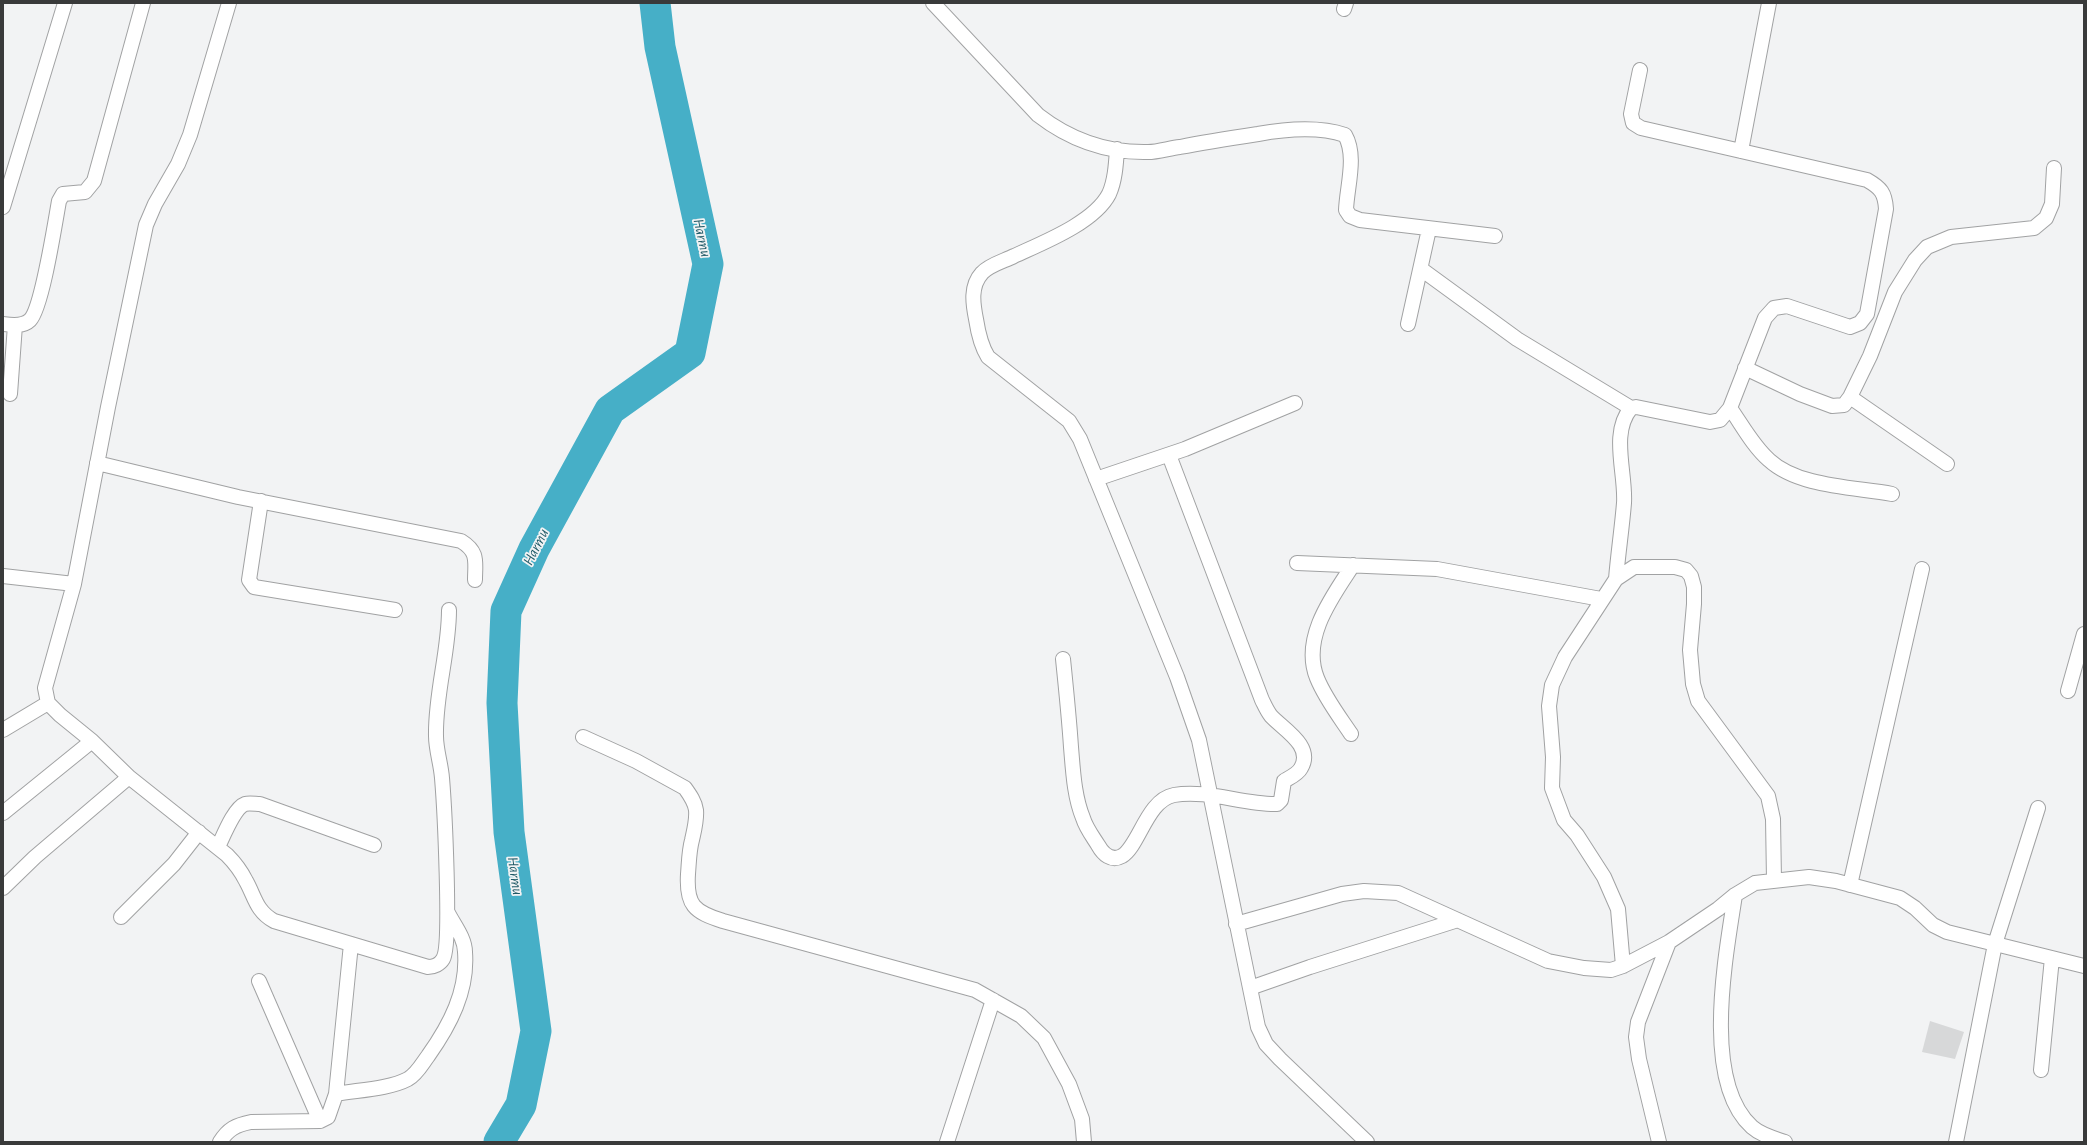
<!DOCTYPE html>
<html>
<head>
<meta charset="utf-8">
<style>
	body { margin:0 }
	#map { position:relative; width:2087px; height:1145px; overflow:hidden; background:#f2f3f4; font-family:"Alegreya Sans",sans-serif }
	canvas { display:block }
	.frame { position:absolute; inset:0; border:4px solid #393a3a; pointer-events:none }
</style>
</head>
<body>
<div id="map">
<canvas width="2087" height="1145"></canvas>
<div class="frame"></div>
</div>
<script>
const ctx = document.querySelector('canvas').getContext('2d');
ctx.lineJoin = 'round';
function trace(path, color, width, dash) {
  ctx.strokeStyle = color;
  ctx.lineWidth = width;
  ctx.lineCap = dash ? 'butt' : 'round';
  ctx.setLineDash(dash || []);
  ctx.stroke(path);
}
function fill(path, color) {
  ctx.fillStyle = color;
  ctx.fill(path, 'evenodd');
}
function label(font, color, halo, rows, align = 'center') {
  ctx.font = font + ' "Alegreya Sans",sans-serif';
  ctx.lineWidth = 3.5;
  ctx.setLineDash([]);
  ctx.textBaseline = 'middle';
  ctx.strokeStyle = halo;
  ctx.fillStyle = color;
  for (const [text, x, y, turn = 0] of rows) {
    ctx.save();
    ctx.translate(x, y);
    ctx.rotate((+turn || 0) * Math.PI / 180);
    ctx.textAlign = isNaN(turn) ? turn : align;
    if (halo) ctx.strokeText(text, 0, 0);
    ctx.fillText(text, 0, 0);
    ctx.restore();
  }
}
trace(new Path2D(`
	M499,1142l22,-37 15,-74 -27,-199 -7,-129 4,-92 28,-62 76,-139 80,-57 18,-89 -48,-217 -5,-44`), '#46afc7', 31);
fill(new Path2D(`
	M1930,1021l34,11 -9,27 -33,-7z`), '#d7d8d9');
const street = new Path2D(`
	M229,3l-39,132 -12,29 -23,40 -9,21 -38,182 -34,177 -29,104 3,15 12,12 32,26 37,36 98,78c8,8 14,16 19,26 9,16 10,30 28,40l154,46c6,0 12,-3 15,-8 9,-14 1,-157 -1,-181 -1,-14 -6,-28 -6,-42 -1,-42 13,-84 13,-126
	M933,3l105,112c31,24 69,38 110,37 10,0 22,-4 32,-5 26,-5 52,-9 78,-13 28,-5 60,-8 87,1 12,21 2,51 1,75l4,6 10,4 135,16
	M1344,9l2,-6
	M1117,149c-1,15 -2,32 -8,45 -15,29 -67,49 -95,62 -10,5 -25,9 -32,17 -12,13 -9,31 -6,46 2,13 5,27 12,38l81,64 11,18 97,238 22,63 59,287 8,17 14,15 87,83
	M1741,151l28,-148
	M3,207l62,-204
	M1421,269l96,70 114,69
	M3,324c8,1 20,3 27,-4 12,-12 25,-97 29,-119l4,-7 22,-2 9,-11 49,-178
	M1408,324l21,-95
	M1745,368l55,26 32,12 12,-1 6,-8 20,-41 25,-64 20,-32 12,-13 24,-10 83,-9 12,-10 6,-14 2,-36
	M10,394l5,-69
	M1850,397l97,67
	M1730,408c12,17 23,38 39,52 29,27 85,27 123,34
	M97,463l141,34 223,44c18,11 14,21 14,39
	M1096,479l89,-30 110,-46
	M261,501l-12,79 5,7 141,23
	M1297,563l140,6 164,30
	M3,576l71,8
	M1616,579c2,-25 6,-51 8,-76 2,-30 -14,-70 7,-95l5,-1 74,15 10,-2 10,-12 35,-90 9,-10 13,-2 63,21 10,-4 7,-9 19,-105c-1,-16 -5,-21 -19,-29l-226,-52 -8,-5 -2,-9 9,-44
	M1063,659c3,29 6,58 8,88 2,23 3,49 12,71 3,10 10,19 15,27 5,9 13,17 24,11 17,-10 25,-56 52,-61 33,-6 70,10 103,9l4,-4 3,-19c5,-3 14,-7 17,-13 13,-22 -18,-39 -30,-52 -4,-5 -6,-10 -9,-16l-93,-245
	M2068,691l16,-57
	M3,730l45,-27
	M1351,734c-12,-18 -26,-36 -34,-56 -16,-40 15,-81 36,-113
	M583,737l53,24 49,27c5,7 10,14 11,22 1,10 -2,21 -4,30 -3,11 -3,22 -4,34 -2,31 6,38 35,47l252,69 46,26 23,22 25,46 13,35 2,23
	M3,813l89,-72
	M218,847c5,-10 16,-39 27,-43 4,-1 11,0 15,0l114,41
	M1850,885l72,-316
	M3,888l32,-31 94,-80
	M1735,895c-9,60 -34,186 17,232 9,8 21,11 33,15
	M121,917l53,-53 25,-32
	M1236,924l106,-30 22,-3 34,2 150,68 36,7 27,2 12,-4 46,-24 49,-33 17,-14 20,-12 54,-6 27,4 64,17 15,10 18,17 14,7 137,34
	M1623,966l-5,-57 -14,-32 -27,-42 -13,-15 -12,-32 1,-31 -4,-51 3,-21 13,-28 51,-78 18,-12h41l11,3 5,6 3,11v17l-4,46 3,34 5,17 70,95 5,23 1,61
	M259,981l61,140
	M1250,988l60,-21 148,-47
	M2041,1070l11,-112
	M336,1094c22,-4 53,-5 72,-15 9,-5 14,-15 20,-23 22,-31 40,-65 37,-104 0,-14 -11,-27 -17,-39
	M220,1142c8,-13 16,-17 31,-20l69,-1 8,-4 8,-23 15,-150
	M947,1142l46,-142
	M1659,1142l-20,-83 -3,-22 2,-15 31,-80
	M1956,1142l39,-198 43,-136`);
trace(street, '#a1a2a3', 16);
trace(street, '#fff', 14);
label('italic 15px', '#1f5966', '#f2f3f4', [
	["Harmu",702,238,78],
	["Harmu",536,547,-63],
	["Harmu",515,876,82]
]);
</script>
</body>
</html>
